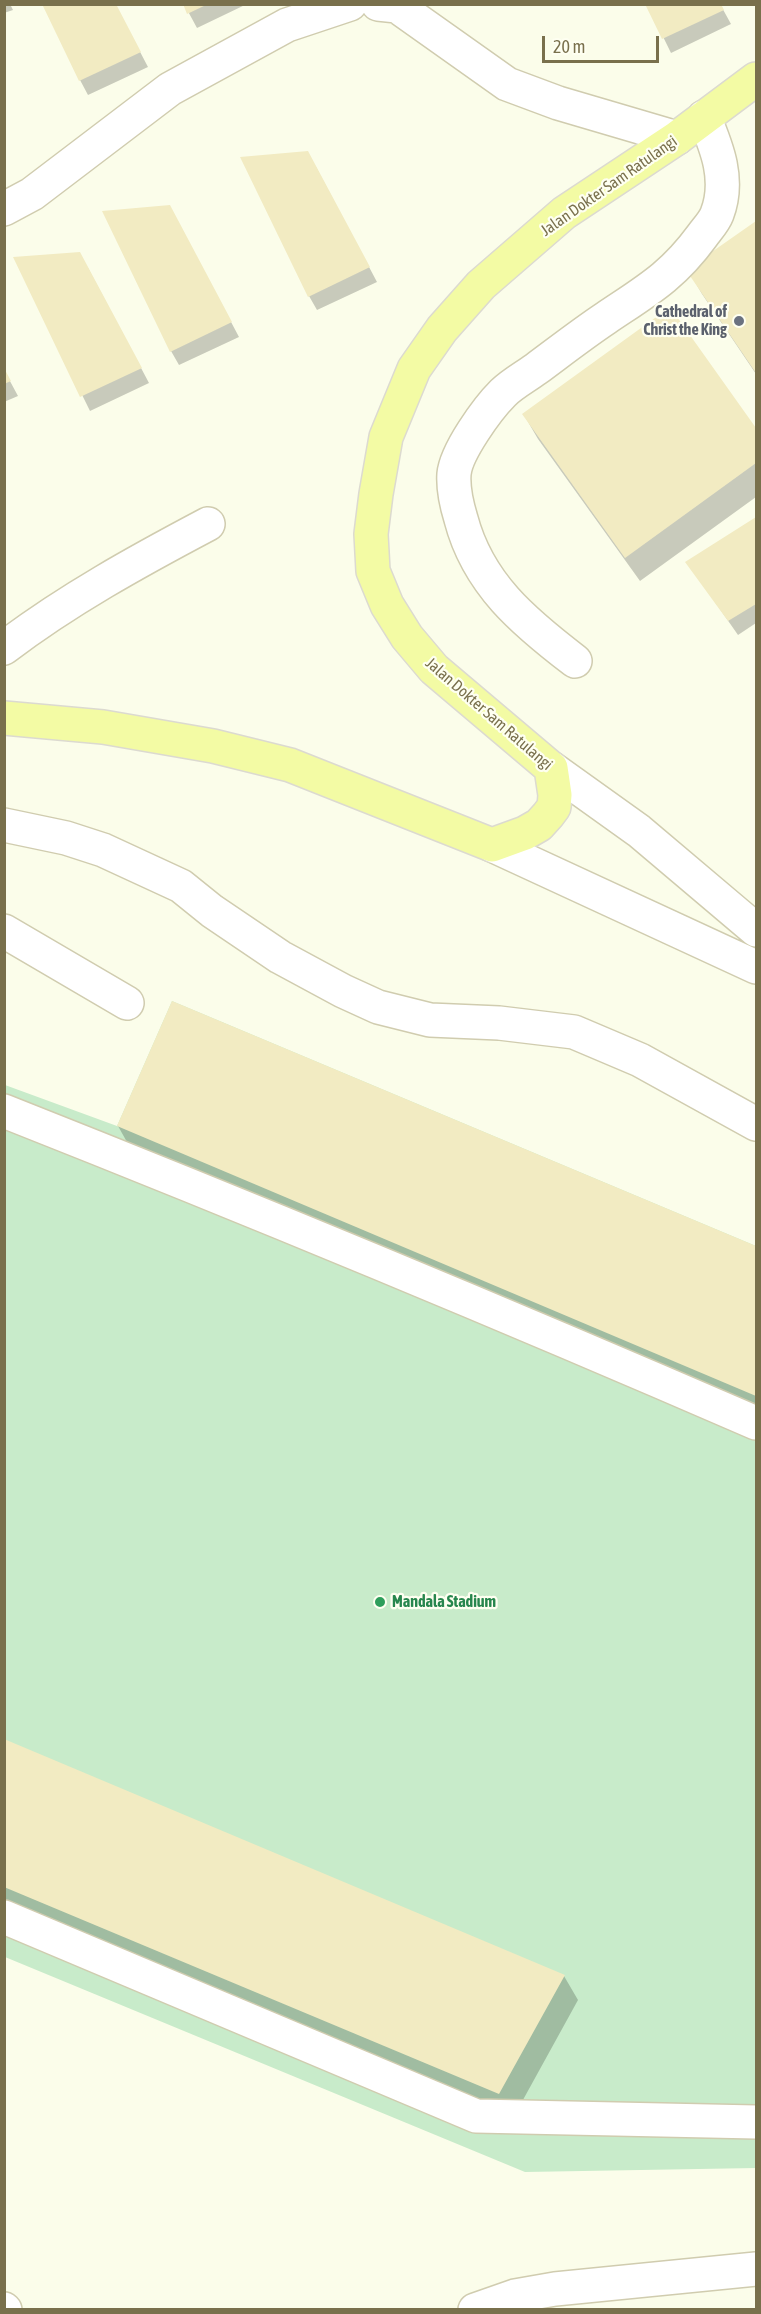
<!DOCTYPE html>
<html>
<head>
<meta charset="utf-8">
<style>
	body { margin:0 }
	#map { position:relative; width:761px; height:2314px; overflow:hidden; background:#fbfdea; font-family:"Asap Condensed",sans-serif }
	canvas { display:block }
	.frame { position:absolute; inset:0; border:6px solid #79704c; pointer-events:none }
	.scale { position:absolute; left:542px; top:36px; width:117px; height:27px; box-sizing:border-box; border:3px solid #79704c; border-top:0; padding-left:8px; font-size:18px; line-height:21px; white-space:nowrap; color:#79704c; -webkit-text-stroke:4px #fefff1; paint-order:stroke }
</style>
</head>
<body>
<div id="map">
<canvas width="761" height="2314"></canvas>
<div class="frame"></div>
<div class="scale">20 m</div>
</div>
<script>
const ctx = document.querySelector('canvas').getContext('2d');
ctx.lineJoin = 'round';
function fill(path, color) {
  ctx.fillStyle = color;
  ctx.fill(path, 'evenodd');
}
function trace(path, color, width, dash) {
  ctx.strokeStyle = color;
  ctx.lineWidth = width;
  ctx.lineCap = dash ? 'butt' : 'round';
  ctx.setLineDash(dash || []);
  ctx.stroke(path);
}
function label(font, color, halo, rows, align = 'center') {
  ctx.font = font + ' "Asap Condensed",sans-serif';
  ctx.lineWidth = 4.5;
  ctx.setLineDash([]);
  ctx.textBaseline = 'middle';
  ctx.strokeStyle = halo;
  ctx.fillStyle = color;
  for (const [text, x, y, turn = 0] of rows) {
    ctx.save();
    ctx.translate(x, y);
    ctx.rotate((+turn || 0) * Math.PI / 180);
    ctx.textAlign = isNaN(turn) ? turn : align;
    if (halo) ctx.strokeText(text, 0, 0);
    ctx.fillText(text, 0, 0);
    ctx.restore();
  }
}
fill(new Path2D(`
	M172,1001l584,245v922l-231,4 -520,-215v-872l112,41z`), '#c8ebca');
fill(new Path2D(`
	M4,4h6l3,6 -9,3z
	M115,4l33,63 -60,28 -8,-15z
	M184,4h63l-50,24z
	M647,4h73l11,20 -60,29z
	M316,167l61,115 -60,28 -8,-14z
	M178,222l61,115 -60,28 -8,-14z
	M756,223v151l-54,-80 -14,-24z
	M15,259l73,9 61,115 -59,28z
	M669,309l87,122v66l-116,84 -102,-142 -14,-24z
	M4,370l14,26 -14,6z
	M756,519v104l-18,12 -51,-73z
	M172,1003l584,245v166l-624,-263 -14,-25z
	M4,1741l560,235 14,24 -65,118 -509,-213z`), '#0003');
fill(new Path2D(`
	M42,4h74l25,48 -62,29z
	M183,4h25l-21,10z
	M645,4h76l3,6 -62,29z
	M308,151l62,116 -62,30 -68,-140z
	M170,205l62,117 -62,30 -68,-141z
	M756,221v152l-70,-103z
	M80,252l62,116 -62,29 -67,-140z
	M670,307l86,121v35l-131,95 -103,-144z
	M4,368l7,13 -7,3z
	M756,517v87l-28,17 -43,-59z
	M172,1001l584,245v150l-639,-270z
	M4,1739l561,236 -66,119 -495,-207z`), '#f2ebc2');
const minor = new Path2D(`
	M378,4l19,2 110,78 51,19 119,35
	M4,209l28,-15 138,-105 117,-64 63,-21
	M4,648c63,-48 134,-87 204,-124
	M575,661c-51,-39 -97,-77 -114,-142 -4,-13 -8,-31 -7,-45 2,-22 33,-65 49,-81 9,-9 22,-16 33,-24 23,-17 46,-35 70,-51 40,-27 66,-41 96,-82 5,-7 12,-14 15,-22 13,-34 0,-66 -13,-97
	M551,768l88,63 117,99
	M4,825l62,13 37,12 78,36 31,25 68,46 63,34 35,16 52,13 69,3 75,9 66,28 116,64
	M492,845l264,122
	M4,931l123,72
	M4,1111c253,100 503,204 752,312
	M4,1917l472,199 280,6
	M4,2309l1,1
	M475,2310l40,-14 40,-7 201,-20`);
const major = new Path2D(`
	M4,718l99,9 110,19 77,19 202,80 33,-12 14,-8 9,-10 6,-8 1,-12 -4,-27 -117,-99 -27,-32 -20,-32 -14,-34 -2,-37 5,-40 10,-57 28,-68 28,-40 39,-44 83,-72 113,-75 79,-59`);
trace(minor, '#d0ccaf', 36);
trace(major, '#dcdad0', 36);
trace(minor, '#fff', 33);
trace(major, '#f3fba4', 33);
for (const [x, y, r, color] of [
	[739,321,6,"#6b7280"],
	[380,1602,6,"#2e9e5b"]
]) {
  const dot = new Path2D();
  dot.arc(x, y, r, 0, 2 * Math.PI);
  ctx.fillStyle = color;
  ctx.fill(dot);
  trace(dot, '#fefff1', 2);
}
label('16px', '#79704c', '#fefff1', [
	["Jalan Dokter Sam Ratulangi",609,186,-35],
	["Jalan Dokter Sam Ratulangi",489,714,41]
]);
label('bold 16px', '#5b616d', '#fefff1', [
	["Cathedral of",727,312],
	["Christ the King",727,330]
], 'right');
label('bold 16px', '#27864d', '#fefff1', [
	["Mandala Stadium",392,1602]
], 'left');
</script>
</body>
</html>
